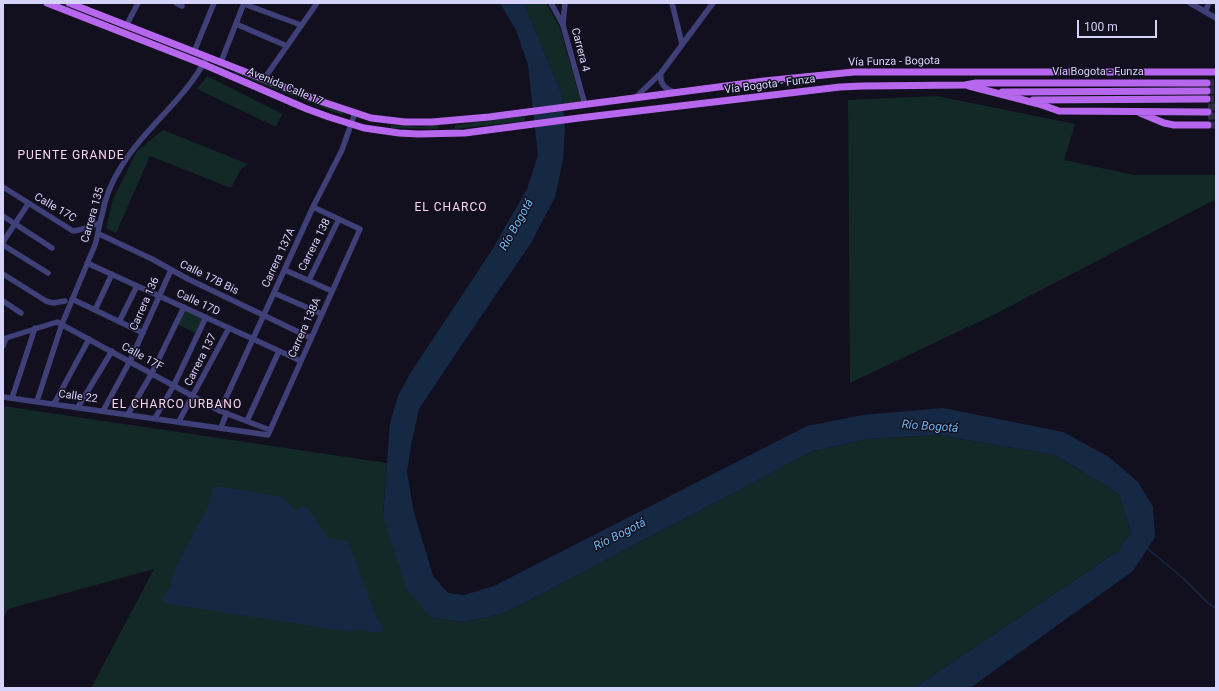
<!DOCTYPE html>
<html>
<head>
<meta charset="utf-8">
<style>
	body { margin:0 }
	#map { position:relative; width:1219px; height:691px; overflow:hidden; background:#120f1f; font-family:Roboto,sans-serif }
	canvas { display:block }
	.frame { position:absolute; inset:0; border:4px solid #d6d3fa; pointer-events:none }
	.scale { position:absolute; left:1077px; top:20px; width:80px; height:18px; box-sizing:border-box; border:2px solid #d6d3fa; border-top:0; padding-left:5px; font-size:12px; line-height:14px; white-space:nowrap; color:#d6d3fa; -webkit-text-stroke:3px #120f1f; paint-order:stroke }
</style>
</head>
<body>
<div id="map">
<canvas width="1219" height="691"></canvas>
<div class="frame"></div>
<div class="scale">100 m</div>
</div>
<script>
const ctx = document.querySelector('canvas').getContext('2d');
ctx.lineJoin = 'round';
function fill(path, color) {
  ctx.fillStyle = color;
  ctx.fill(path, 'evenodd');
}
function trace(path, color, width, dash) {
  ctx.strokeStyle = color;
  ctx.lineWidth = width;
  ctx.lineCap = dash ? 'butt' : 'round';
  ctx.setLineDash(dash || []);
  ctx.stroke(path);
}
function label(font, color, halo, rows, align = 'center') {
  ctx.font = font + ' Roboto,sans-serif';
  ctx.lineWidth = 3;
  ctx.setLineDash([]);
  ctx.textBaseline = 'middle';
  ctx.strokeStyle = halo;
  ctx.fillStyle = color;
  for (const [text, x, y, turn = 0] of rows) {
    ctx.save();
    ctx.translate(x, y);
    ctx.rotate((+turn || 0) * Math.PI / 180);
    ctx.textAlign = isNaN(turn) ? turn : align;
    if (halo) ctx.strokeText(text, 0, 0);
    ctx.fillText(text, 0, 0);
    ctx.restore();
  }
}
fill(new Path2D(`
	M524,3h22l14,25 21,74 -18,2 -1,-9z
	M235,70l109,41 -2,4 -108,-42z
	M207,76l75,38 -6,13 -79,-38z
	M937,96l138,28 -11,36 70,15h82v24l-221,115 -145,69 -2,-283z
	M525,116v5l-70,8v-4z
	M391,125l30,2 17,-2v4l-47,-1z
	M163,130l85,34 -7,5 -10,19 -81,-32 -34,77 -10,-5 7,-29 24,-48z
	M184,309l19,9 -7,15 -19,-9z
	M3,406l384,57 -4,53 48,102 34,4 40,-9 308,-162 55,-12 69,-4 118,20 64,39 12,38 -13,19 -204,137h-823l63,-119 -146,40 -5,10z`), '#132927');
fill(new Path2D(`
	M500,3h24l38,92 3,33 -2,32 -8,37 -24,46 -66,97 -46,69 -7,31 -5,31 6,38 20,67 15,17 16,2 30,-9 313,-160 56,-11 80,-7 120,24 46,25 29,25 15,25 2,30 -22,34 -163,117h-56l204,-137 13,-19 -12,-38 -64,-39 -118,-20 -69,4 -55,12 -308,162 -40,9 -34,-4 -24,-29 -24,-73 7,-93 8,-27 13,-24 81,-122 35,-61 11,-34 -10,-90 -12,-35z
	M213,487h11l58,10 14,14 9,-6 23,33 20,3 24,65 11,23 -4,4 -8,-1 -10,-3 -11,3 -186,-29 -2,-4 8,-12 6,-20 32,-59z`), '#152944');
trace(new Path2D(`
	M1147,548l37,31 24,24 8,5`), '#152944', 1.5);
trace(new Path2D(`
	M1207,83h9
	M1207,91l9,-1
	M1207,99h9
	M1208,107h8
	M1208,116h8
	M1208,125h8`), '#2f2c40', 7, [7, 3.5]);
trace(new Path2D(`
	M176,3l6,3
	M551,3l12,22 22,80
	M672,3l10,41
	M1190,3l26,15
	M244,4l57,21
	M1205,12l4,-9
	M236,24l51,22
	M563,25l2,-22
	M126,26l12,-23
	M194,52l20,-49
	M221,62l23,-59
	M661,73c-2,10 4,16 13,19
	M264,79l53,-76
	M635,98l26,-25 52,-70
	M3,187l70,44 6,-1 21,-7
	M3,216l49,32
	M99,234l53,25 36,20 123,59
	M3,242l25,-38
	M3,245l45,28
	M87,263l214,98
	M285,270l47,21
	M3,274l43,27 7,2 12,-2
	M309,280l30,-61
	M274,293l48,21
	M72,299l71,34
	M3,301l18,12
	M95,310l17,-36
	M119,322l18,-36
	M3,339l54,-17 163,89 50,19
	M3,346l3,-8
	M3,397l265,38 92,-206 -47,-22
	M12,398l23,-70
	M37,401l25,-77 33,-79c3,-10 4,-20 7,-30 3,-17 10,-34 19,-48 24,-40 65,-68 86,-110
	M54,404l35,-65
	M78,407l34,-56
	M103,411l27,-50 41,-91
	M220,411l93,-204 29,-57 13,-37
	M128,414l24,-41 32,-66
	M155,418l19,-33 32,-68
	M179,421l50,-93
	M247,421l32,-70
	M221,427l6,-14`), '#404079', 5.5);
trace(new Path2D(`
	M47,3l156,61 104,45 22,8 35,11 35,5 19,1 47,-1 114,-15 261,-31 22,-1 103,-1 11,-2h231
	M69,3l251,98 51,17 34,4h27l57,-5 275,-36 90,-9h362
	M969,86l70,18 20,7 149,1
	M1002,92l205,-1
	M1033,100l174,-1
	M1140,113l24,10 10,2h34`), '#b667ed', 7);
label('11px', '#d6d3fa', '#120f1f', [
	["Carrera 4",580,50,75],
	["Vía Funza - Bogota",894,62,-1],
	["Vía Bogota - Funza",1098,72],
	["Vía Bogota - Funza",770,85,-7],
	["Avenida Calle 17",285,87,23],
	["Calle 17C",55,208,30],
	["Carrera 135",93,215,-74],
	["Carrera 138",315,245,-63],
	["Carrera 137A",279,258,-65],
	["Calle 17B Bis",209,278,26],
	["Calle 17D",198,303,25],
	["Carrera 136",145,304,-66],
	["Carrera 138A",305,328,-66],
	["Calle 17F",142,357,29],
	["Carrera 137",201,360,-63],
	["Calle 22",78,397,8]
]);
ctx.letterSpacing = '1px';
label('12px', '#fad5ee', '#120f1f', [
	["PUENTE GRANDE",71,156],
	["EL CHARCO",451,208],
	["EL CHARCO URBANO",177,405]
]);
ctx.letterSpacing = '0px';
label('italic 12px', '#6db7ed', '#120f1f', [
	["Río Bogotá",517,225,-61],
	["Río Bogotá",930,427,4],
	["Río Bogotá",620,535,-27]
]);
</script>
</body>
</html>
